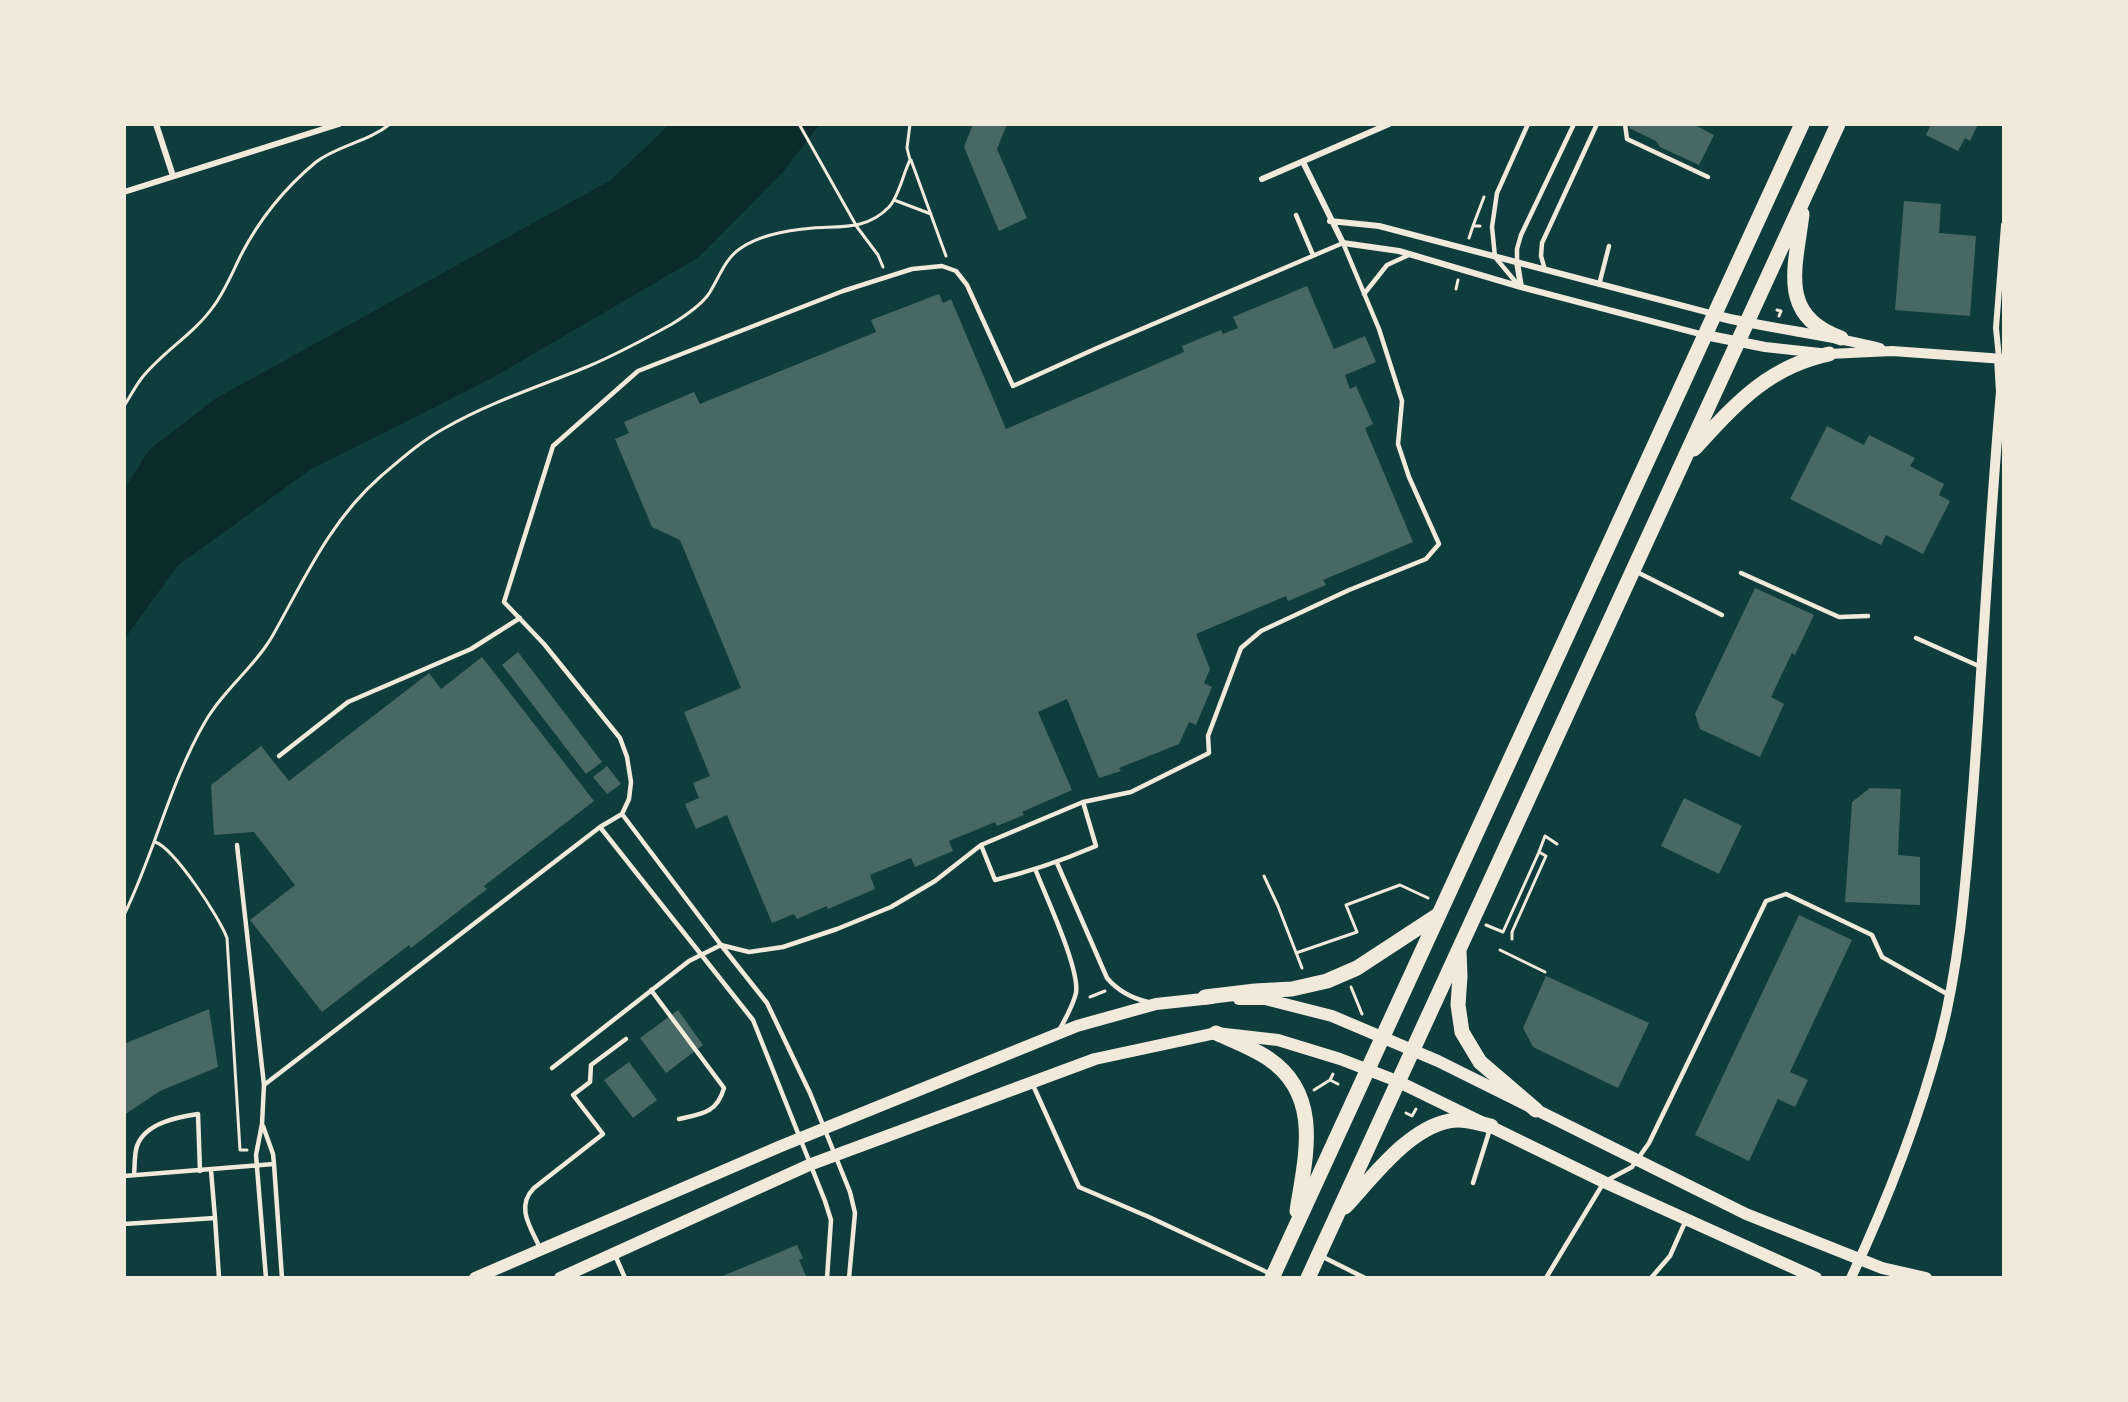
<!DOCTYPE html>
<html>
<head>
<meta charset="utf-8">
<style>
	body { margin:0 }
	#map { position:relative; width:2128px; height:1402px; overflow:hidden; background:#0f3d3e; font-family:Barlow,sans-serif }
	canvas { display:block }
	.frame { position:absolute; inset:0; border:126px solid #f1e9da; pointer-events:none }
</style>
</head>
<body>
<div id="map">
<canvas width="2128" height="1402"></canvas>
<div class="frame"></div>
</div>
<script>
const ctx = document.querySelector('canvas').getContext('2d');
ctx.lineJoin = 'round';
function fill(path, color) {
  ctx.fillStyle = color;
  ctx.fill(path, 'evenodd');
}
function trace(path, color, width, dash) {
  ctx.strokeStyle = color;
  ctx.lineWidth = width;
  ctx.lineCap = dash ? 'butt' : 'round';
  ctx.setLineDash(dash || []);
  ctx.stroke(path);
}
fill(new Path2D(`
	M669,125h150l-36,47 -84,85 -205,120 -184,93 -133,96 -51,71 -1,7v-156l24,-38 66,-51 396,-219z`), '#0a2a2b');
fill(new Path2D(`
	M973,124h34l-10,25 30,69 -28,13 -35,-84z
	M1631,124h62l21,11 -15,30 -39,-18 -4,-6 -27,-13z
	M1931,124h47l-8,17 -5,-3 -7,13 -32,-16z
	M1904,201l37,3 -2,29 37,3 -6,80 -75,-6z
	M1307,286l27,63 31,-13 11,26 -31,13 5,14 6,-3 17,38 -8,4 48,114 -90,38 3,5 -38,16 -2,-5 -90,38 14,35 -6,14 8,4 -16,38 -7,-3 -10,22 -60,24 2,3 -22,7 -32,-79 -29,13 34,78 -50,22 2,3 -27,11 -2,-4 -46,19 4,10 -38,16 -4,-9 -41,17 5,14 -47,20 -1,-3 -30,13 -3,-5 -22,9 -45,-108 -31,14 -11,-25 14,-6 -6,-15 17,-7 -26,-64 57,-24 -61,-148 -28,-13 -37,-88 14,-6 -5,-11 70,-30 6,12 176,-72 -5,-12 68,-26 4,9 8,-4 55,130 178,-77 -2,-6 39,-16 2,4 15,-6 -5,-11z
	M1827,426l37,19 5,-10 46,23 -5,8 34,18 -5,11 11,6 -27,53 -37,-19 -5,10 -91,-46z
	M1755,588l59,27 -19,40 -3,-2 -21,44 13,7 -24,53 -60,-28 -5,-15z
	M518,652l84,110 -16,12 -84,-109z
	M482,657l112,144 -110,85 3,3 -76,59 -2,-3 -87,67 -72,-92 45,-35 -41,-53 -40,3 -3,-50 50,-39 28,35 140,-108 12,16z
	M607,766l14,18 -14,10 -14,-17z
	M1870,788l31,1 -3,66 22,2v48l-75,-3 7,-100z
	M1684,798l58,28 -23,48 -58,-28z
	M1799,915l53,25 -62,132 18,8 -13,27 -17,-8 -29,62 -54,-26z
	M1546,976l103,47 -31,65 -85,-41 -10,-19z
	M209,1009l9,58 -58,24 -36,24v-71z
	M678,1010l25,35 -37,28 -26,-35z
	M629,1062l28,38 -24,18 -29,-38z
	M797,1245l6,13 -4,2 8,18h-89z`), '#486865');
trace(new Path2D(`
	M799,124l58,103 21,28 5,12
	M911,160l35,96
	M894,200l37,14
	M1473,226l11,-29
	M1469,238l4,-12h7
	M1456,289l2,-9
	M1777,310l4,1 -2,5
	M124,406c6,-9 11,-19 17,-27 21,-27 52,-44 72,-72 12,-16 19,-34 28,-52 18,-35 45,-68 75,-93 22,-17 52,-20 74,-38
	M155,842c19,6 65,76 72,96l13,212h7
	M1539,852l6,-16 12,8
	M1264,876l14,30 24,62
	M124,915c31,-63 46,-133 81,-193 18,-32 50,-55 68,-87 32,-57 57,-114 107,-158 20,-17 41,-36 65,-49 45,-26 96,-42 144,-62 28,-12 56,-27 83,-42 13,-8 27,-17 36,-29 11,-16 16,-36 33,-47 20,-14 48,-18 72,-20 28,-2 54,2 76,-21 10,-11 14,-33 21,-47l-3,-12 3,-24
	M1486,925l17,7 36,-80 7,4 -34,76v7
	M1500,950l45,22
	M1296,953l61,-21 -11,-27 54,-20 28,13
	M1351,987l11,27
	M1090,997l15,-6
	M1333,1074l-3,6 8,4
	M1314,1090l16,-10
	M1406,1113l6,3 4,-7`), '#f1e9da', 3);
trace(new Path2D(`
	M1625,124l2,15 81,38
	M1296,215l17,40
	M1517,262v-13l4,-14 53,-111
	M1545,270l-4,-14 1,-13 55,-119
	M1599,285l10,-39
	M1519,286l-24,-29 -3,-30 5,-34 31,-69
	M1364,294l23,-29 24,-11
	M1635,571l87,44
	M1741,573l98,44 29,-1
	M1916,638l65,29
	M279,756l69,-54 123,-53 49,-31
	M622,814l99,131 46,58 43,90 40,99 5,21 -6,65
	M600,827l153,193 72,181 6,19 -4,58
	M237,845l27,240
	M981,845l14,35c38,-9 66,-19 101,-34l-13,-44
	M1057,863l50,115c11,13 24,20 41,24
	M1036,871c10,26 44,98 40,122 -3,13 -11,26 -17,38
	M651,990l73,98c-7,25 -22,26 -45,31
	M1032,1083l47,104 70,30 122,57
	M263,1126l10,28 1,10 8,114
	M211,1170l4,48
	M134,1175c1,-9 0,-20 3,-29 8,-23 41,-29 61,-32l2,57
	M124,1176l150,-12
	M1473,1183l17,-54
	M124,1224l91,-6 4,60
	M540,1248c-9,-20 -25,-41 -6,-60l69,-54 -30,-39 17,-13 1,-17 35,-26
	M615,1255l10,23
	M1321,1256l44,22
	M266,1278l-10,-123 6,-31 2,-39 336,-258 22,-13 7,-15 2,-17 -4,-25 -7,-19 -76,-94 -40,-42 49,-156 85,-75 205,-80 69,-22 30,-3 14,5 11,14 46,101 84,-38 246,-105 36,86 23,72 -4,43 11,33 30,67 -13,15 -77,31 -88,41 -20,17 -33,88 1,17 -78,39 -48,10 -102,43 -46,36 -44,26 -54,22 -54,18 -34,5 -28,-7 -32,16 -137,107
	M1546,1278l58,-96 28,-15 17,-24 117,-242 20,-7 86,41 10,22 67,38
	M1651,1278l19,-22 16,-36`), '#f1e9da', 4.5);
trace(new Path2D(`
	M156,124l17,52
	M1303,162l40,81 56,8 122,36 183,48
	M1262,179l127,-55
	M124,192l215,-68
	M1330,221l49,5 335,88
	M1517,262l4,25
	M1999,358l-3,-30 8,-103`), '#f1e9da', 6);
trace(new Path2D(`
	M1714,315c55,14 111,19 166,33
	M1705,335l60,12 64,7 63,-3 112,8
	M1851,1278c36,-77 67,-156 89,-239 21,-81 26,-164 33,-248 10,-133 16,-266 28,-399l-2,-34`), '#f1e9da', 10);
trace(new Path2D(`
	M1239,999h26l67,17 106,45 308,153 136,54 44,10
	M475,1278l306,-132 296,-120 79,-22 56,-6
	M560,1278l249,-113 286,-106 121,-26 62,7 62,19 57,22 207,101 212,96`), '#f1e9da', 12);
trace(new Path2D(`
	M1802,214c-6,52 -25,102 39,124
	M1694,449c41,-44 73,-82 135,-95
	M1459,951l1,25 -2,29 4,27 18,30 56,48
	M1205,997l50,-6 37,-2 35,-8 30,-13 81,-53
	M1216,1033c18,8 37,15 53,26 54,37 36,99 28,152
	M1345,1207c28,-30 63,-78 104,-86 14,-3 29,2 42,5
	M1272,1278l530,-1154
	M1308,1278l530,-1154`), '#f1e9da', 15);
</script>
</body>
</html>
